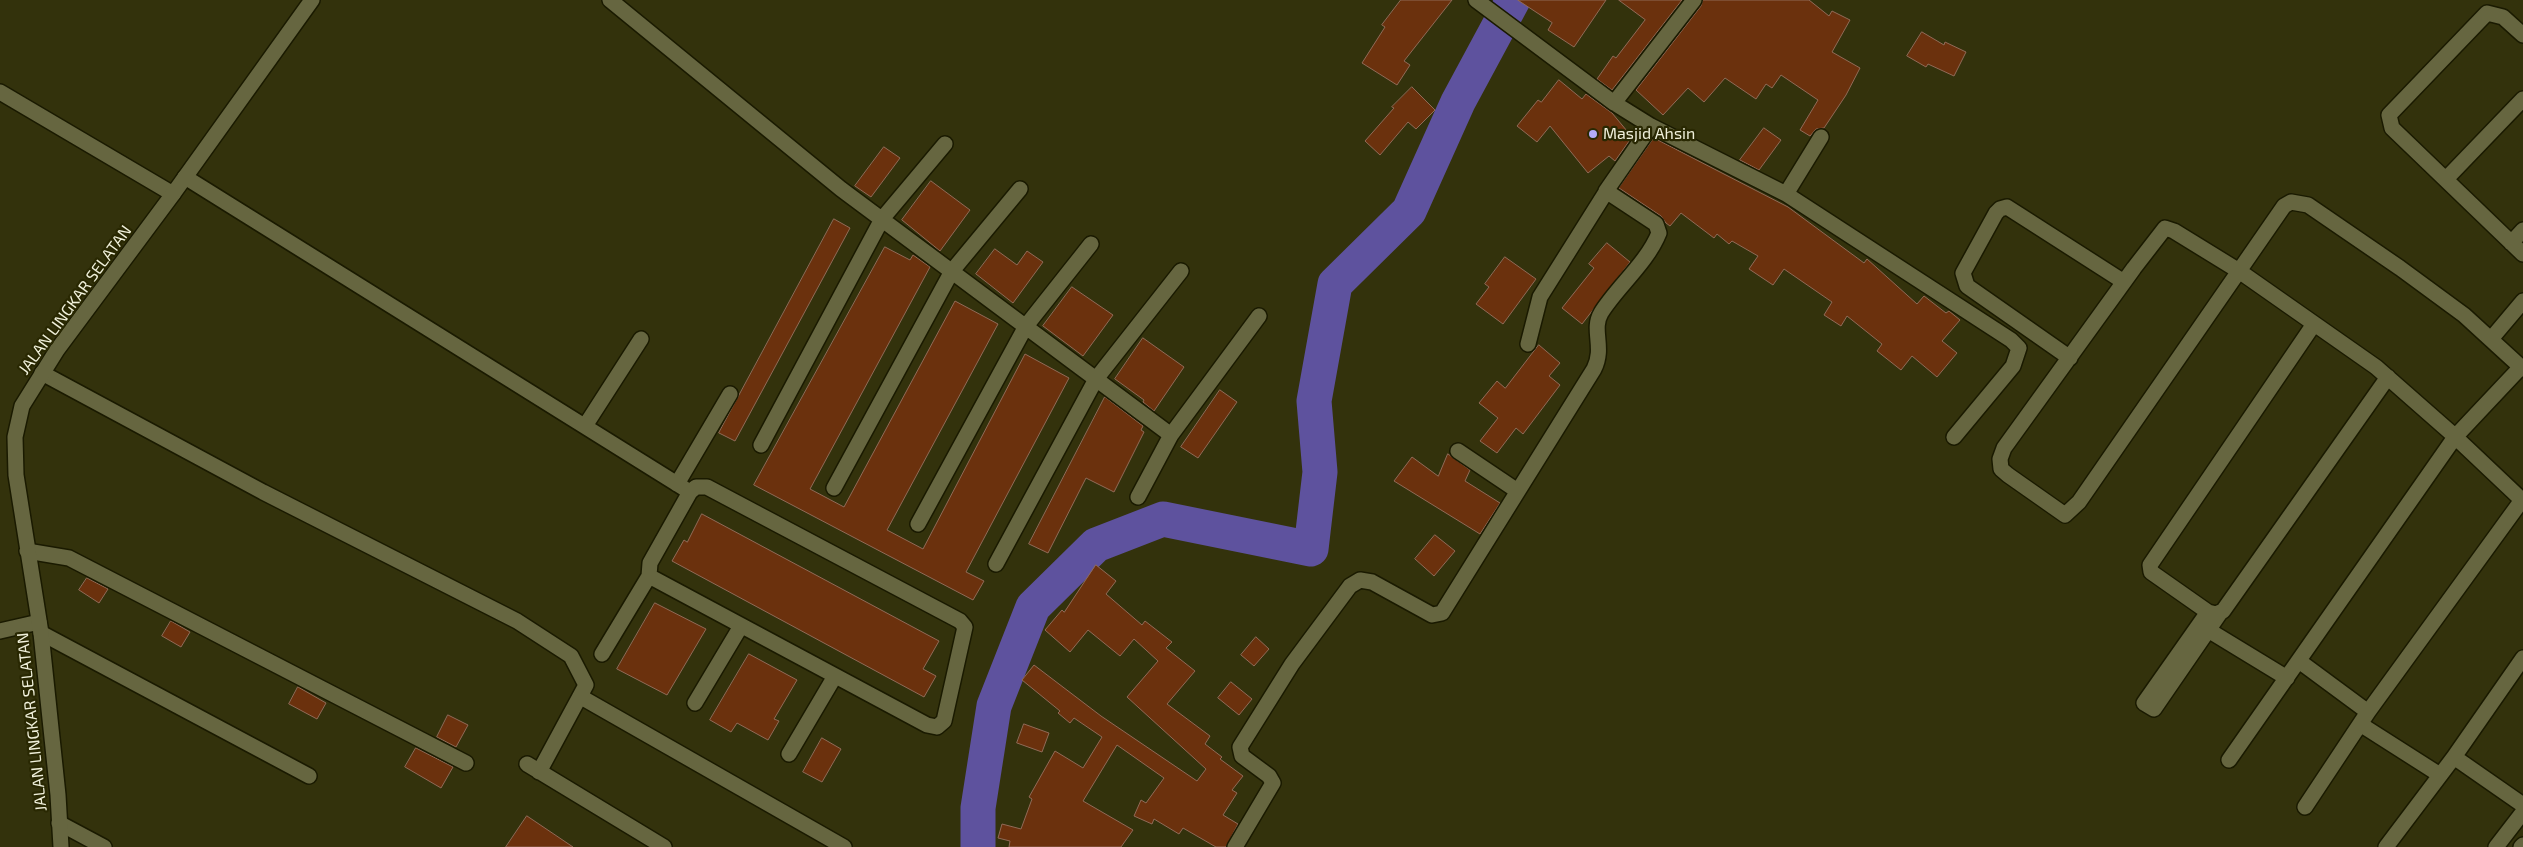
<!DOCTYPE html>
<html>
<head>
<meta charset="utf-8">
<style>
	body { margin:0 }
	canvas { display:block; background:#33320c }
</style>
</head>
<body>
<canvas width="2523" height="847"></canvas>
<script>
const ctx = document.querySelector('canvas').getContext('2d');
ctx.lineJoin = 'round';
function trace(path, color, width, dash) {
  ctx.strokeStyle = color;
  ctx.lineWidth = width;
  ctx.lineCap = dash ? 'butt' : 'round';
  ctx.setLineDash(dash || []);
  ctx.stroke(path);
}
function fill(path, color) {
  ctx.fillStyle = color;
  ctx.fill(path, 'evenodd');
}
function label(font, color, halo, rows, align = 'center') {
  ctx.font = font + ' "Exo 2",sans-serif';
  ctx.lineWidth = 4.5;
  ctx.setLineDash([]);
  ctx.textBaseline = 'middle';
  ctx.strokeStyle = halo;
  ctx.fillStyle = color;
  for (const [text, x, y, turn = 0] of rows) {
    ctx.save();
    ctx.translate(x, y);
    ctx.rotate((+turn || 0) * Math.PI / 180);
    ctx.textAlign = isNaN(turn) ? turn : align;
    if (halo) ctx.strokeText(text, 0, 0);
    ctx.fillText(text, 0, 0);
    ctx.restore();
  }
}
trace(new Path2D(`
	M978,847v-39l16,-102 39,-99 63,-62 67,-26 148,30 9,-77 -6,-71 21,-117 74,-73 49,-109 55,-102`), '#5e529e', 35);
const building = new Path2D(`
	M1401,0h51l-48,61 6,4 -13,20 -35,-22 23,-36 -3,-2z
	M1518,0h88l-32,47 -26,-17 4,-7z
	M1619,0h63l-70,90 -15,-11 16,-23 3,2 29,-38z
	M1703,0h106l20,16 3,-5 18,9 -18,32 28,16 -14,27 -22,33 -8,1 -6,7 -10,-6 18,-30 -37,-25 -9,13 -6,-4 -10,15 -31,-21 -21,24 -16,-14 -25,27 -27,-25 65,-84z
	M1922,32l22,13 1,-3 21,10 -12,24 -26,-12 -2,3 -19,-11z
	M1559,80l23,19 4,-5 26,19 20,24 -17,24 -6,-5 -21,17 -38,-47 -13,16 -20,-16 21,-26 3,2z
	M1412,87l23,23 -19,19 -8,-7 -28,33 -15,-14 29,-33 -2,-1z
	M1764,128l17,12 -22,30 -19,-10z
	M1654,138l134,69 76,56 3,-4 50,45 7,-8 22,17 3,-2 11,9 -18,21 15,12 -20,24 -25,-21 -11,14 -24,-19 5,-7 -35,-28 -6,10 -17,-11 8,-13 -48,-33 -11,16 -24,-16 9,-13 -26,-15 -3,3 -12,-10 -3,4 -33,-25 -11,13 -4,-3 -5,-7 -42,-28z
	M884,147l16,11 -29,39 -16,-11z
	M931,181l39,29 -30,41 -38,-31z
	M834,219l16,9 -115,213 -16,-8z
	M1607,243l23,19 -48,62 -20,-16 32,-40 -5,-4z
	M885,247l25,13 3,-5 17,12 -120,222 34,18 111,-206 43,23 -111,206 36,19 102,-195 44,24 -103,194 18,9 -11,19 -219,-115z
	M995,249l22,16 10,-14 16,11 -30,41 -37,-29z
	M1505,257l31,22 -33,45 -27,-20 13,-17 -4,-3z
	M1072,287l41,28 -30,41 -40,-30z
	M1143,338l41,29 -30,44 -11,-9 1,-2 -29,-21z
	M1539,345l21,18 -11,13 11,9 -37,49 -7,-6 -19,25 -17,-12 18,-23 -19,-15 18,-22 8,7z
	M1220,390l17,12 -39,56 -17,-11z
	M1105,397l38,29 -2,4 3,2 -30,60 -28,-14 -38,75 -19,-9z
	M1448,454l22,16 -5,11 35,22 -20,31 -86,-53 18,-24 26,19z
	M702,514l237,127 -16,28 13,7 -12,21 -252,-136 12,-21 3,2z
	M1435,535l20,16 -21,25 -19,-17z
	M1096,565l20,16 -10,13 36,31 3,-4 27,21 -6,6 29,23 -28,33 43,32 -5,8 17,13 -2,2 23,17 -11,14 5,3 -14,22 15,9 -12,23h-10l-33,-19 -4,6 -25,-15 -2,5 -18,-8 7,-16 5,3 18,-25 -47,-33 -34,56 50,29 -12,17h-112l1,-6 -12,-3 4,-14 19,5 11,-30 -3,-2 26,-46 28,17 19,-31 -28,-19 -4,5 -12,-10 2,-2 -38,-31 12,-15 67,51 96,65 9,-12 -79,-72 31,-36 -24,-22 -14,17 -32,-26 -18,22 -25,-22 17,-20 2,2z
	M87,578l21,11 -9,14 -20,-13z
	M655,603l51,26 -39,66 -50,-26z
	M171,621l19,11 -9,15 -19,-11z
	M1256,637l13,12 -15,17 -13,-11z
	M749,654l48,26 -23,39 5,2 -11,19 -31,-17 -6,9 -21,-12z
	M1231,682l21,17 -13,16 -21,-17z
	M298,687l28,16 -9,16 -28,-15z
	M448,715l20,10 -12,22 -19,-10z
	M1024,724l25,9 -7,19 -25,-9z
	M822,738l19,11 -19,33 -19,-10z
	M416,748l37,19 -12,21 -36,-21z
	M527,816l46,31h-67z`);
fill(building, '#6b310d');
trace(building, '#906a57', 1);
const street = new Path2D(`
	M610,0l231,189 330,246
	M1476,0l138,103 37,23 135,68 225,146 8,8 -6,18 -59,71
	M2523,35l-20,-18 -16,-4 -98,102 3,13 131,126
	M0,92l173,102
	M1614,103l80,-103
	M185,177l505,315
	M2446,179l77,-80
	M1786,194l35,-57
	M2165,228l9,3 65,40 -160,231 -14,13 -57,-40 -7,-6 -1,-10 4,-11 130,-180z
	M2511,243l12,-13
	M2314,324l-164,241 1,7 57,40 8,2 7,-3 165,-234
	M2491,339l32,-38
	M1528,344l12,-47 66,-105
	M2070,358l-103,-72 -4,-13 33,-60 4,-4 7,-2 117,75
	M2523,369l-59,-54 -64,-47 -92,-63 -17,-3 -7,4 -45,65 137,96 74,65 73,69
	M42,373l221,119 254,129 54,35 15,29 -47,87
	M585,426l56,-87
	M761,445l121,-226 63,-75
	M1458,451l58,39
	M677,484l53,-90
	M696,487h11l253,134 5,6 -21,94 -7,6 -10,-2 -278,-149 1,-13 40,-71z
	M834,488l118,-217 68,-82
	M1138,497l33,-62 88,-119
	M918,524l108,-198 65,-82
	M27,551l42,7 397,205
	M996,564l100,-185 85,-108
	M2208,612l-64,91 10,6 66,-96
	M2200,625l87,53
	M0,631l39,-9
	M41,633l268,143
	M602,654l47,-78
	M2523,658l-69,99 69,48
	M2299,661l69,51 154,-212
	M581,697l263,150
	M695,703l46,-77
	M2360,724l80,51
	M789,754l46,-78
	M2229,760l226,-323 66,-70
	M527,764l137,83
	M2305,807l63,-95
	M59,823l45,24
	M1235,847l38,-64 -4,-7 -27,-20 -2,-9 52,-83 58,-78 10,-6 12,2 60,33 10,-2 152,-244c11,-22 -3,-39 7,-56 16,-26 46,-50 58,-80l-3,-9 -50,-33 45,-65
	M2386,847l68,-90
	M2496,847l27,-35
	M2521,847l2,-2`);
const secondary = new Path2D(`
	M61,847l-3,-52 -17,-162 -25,-158 -1,-38 7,-31 35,-56 116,-156 139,-194`);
trace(street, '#1a1a00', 18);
trace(secondary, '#1a1a00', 18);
trace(street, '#666640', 15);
trace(secondary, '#666640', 15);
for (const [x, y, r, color] of [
	[1593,134,5,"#b4acf9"]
]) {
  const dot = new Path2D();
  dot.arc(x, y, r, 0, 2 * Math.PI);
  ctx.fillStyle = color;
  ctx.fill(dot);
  trace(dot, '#292802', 2);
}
label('16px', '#f0f0db', '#292802', [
	["Masjid Ahsin",1603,134]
], 'left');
label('16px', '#f0f0db', '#292802', [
	["JALAN LINGKAR SELATAN",75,300,-54],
	["JALAN LINGKAR SELATAN",32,722,-96]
]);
</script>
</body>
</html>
